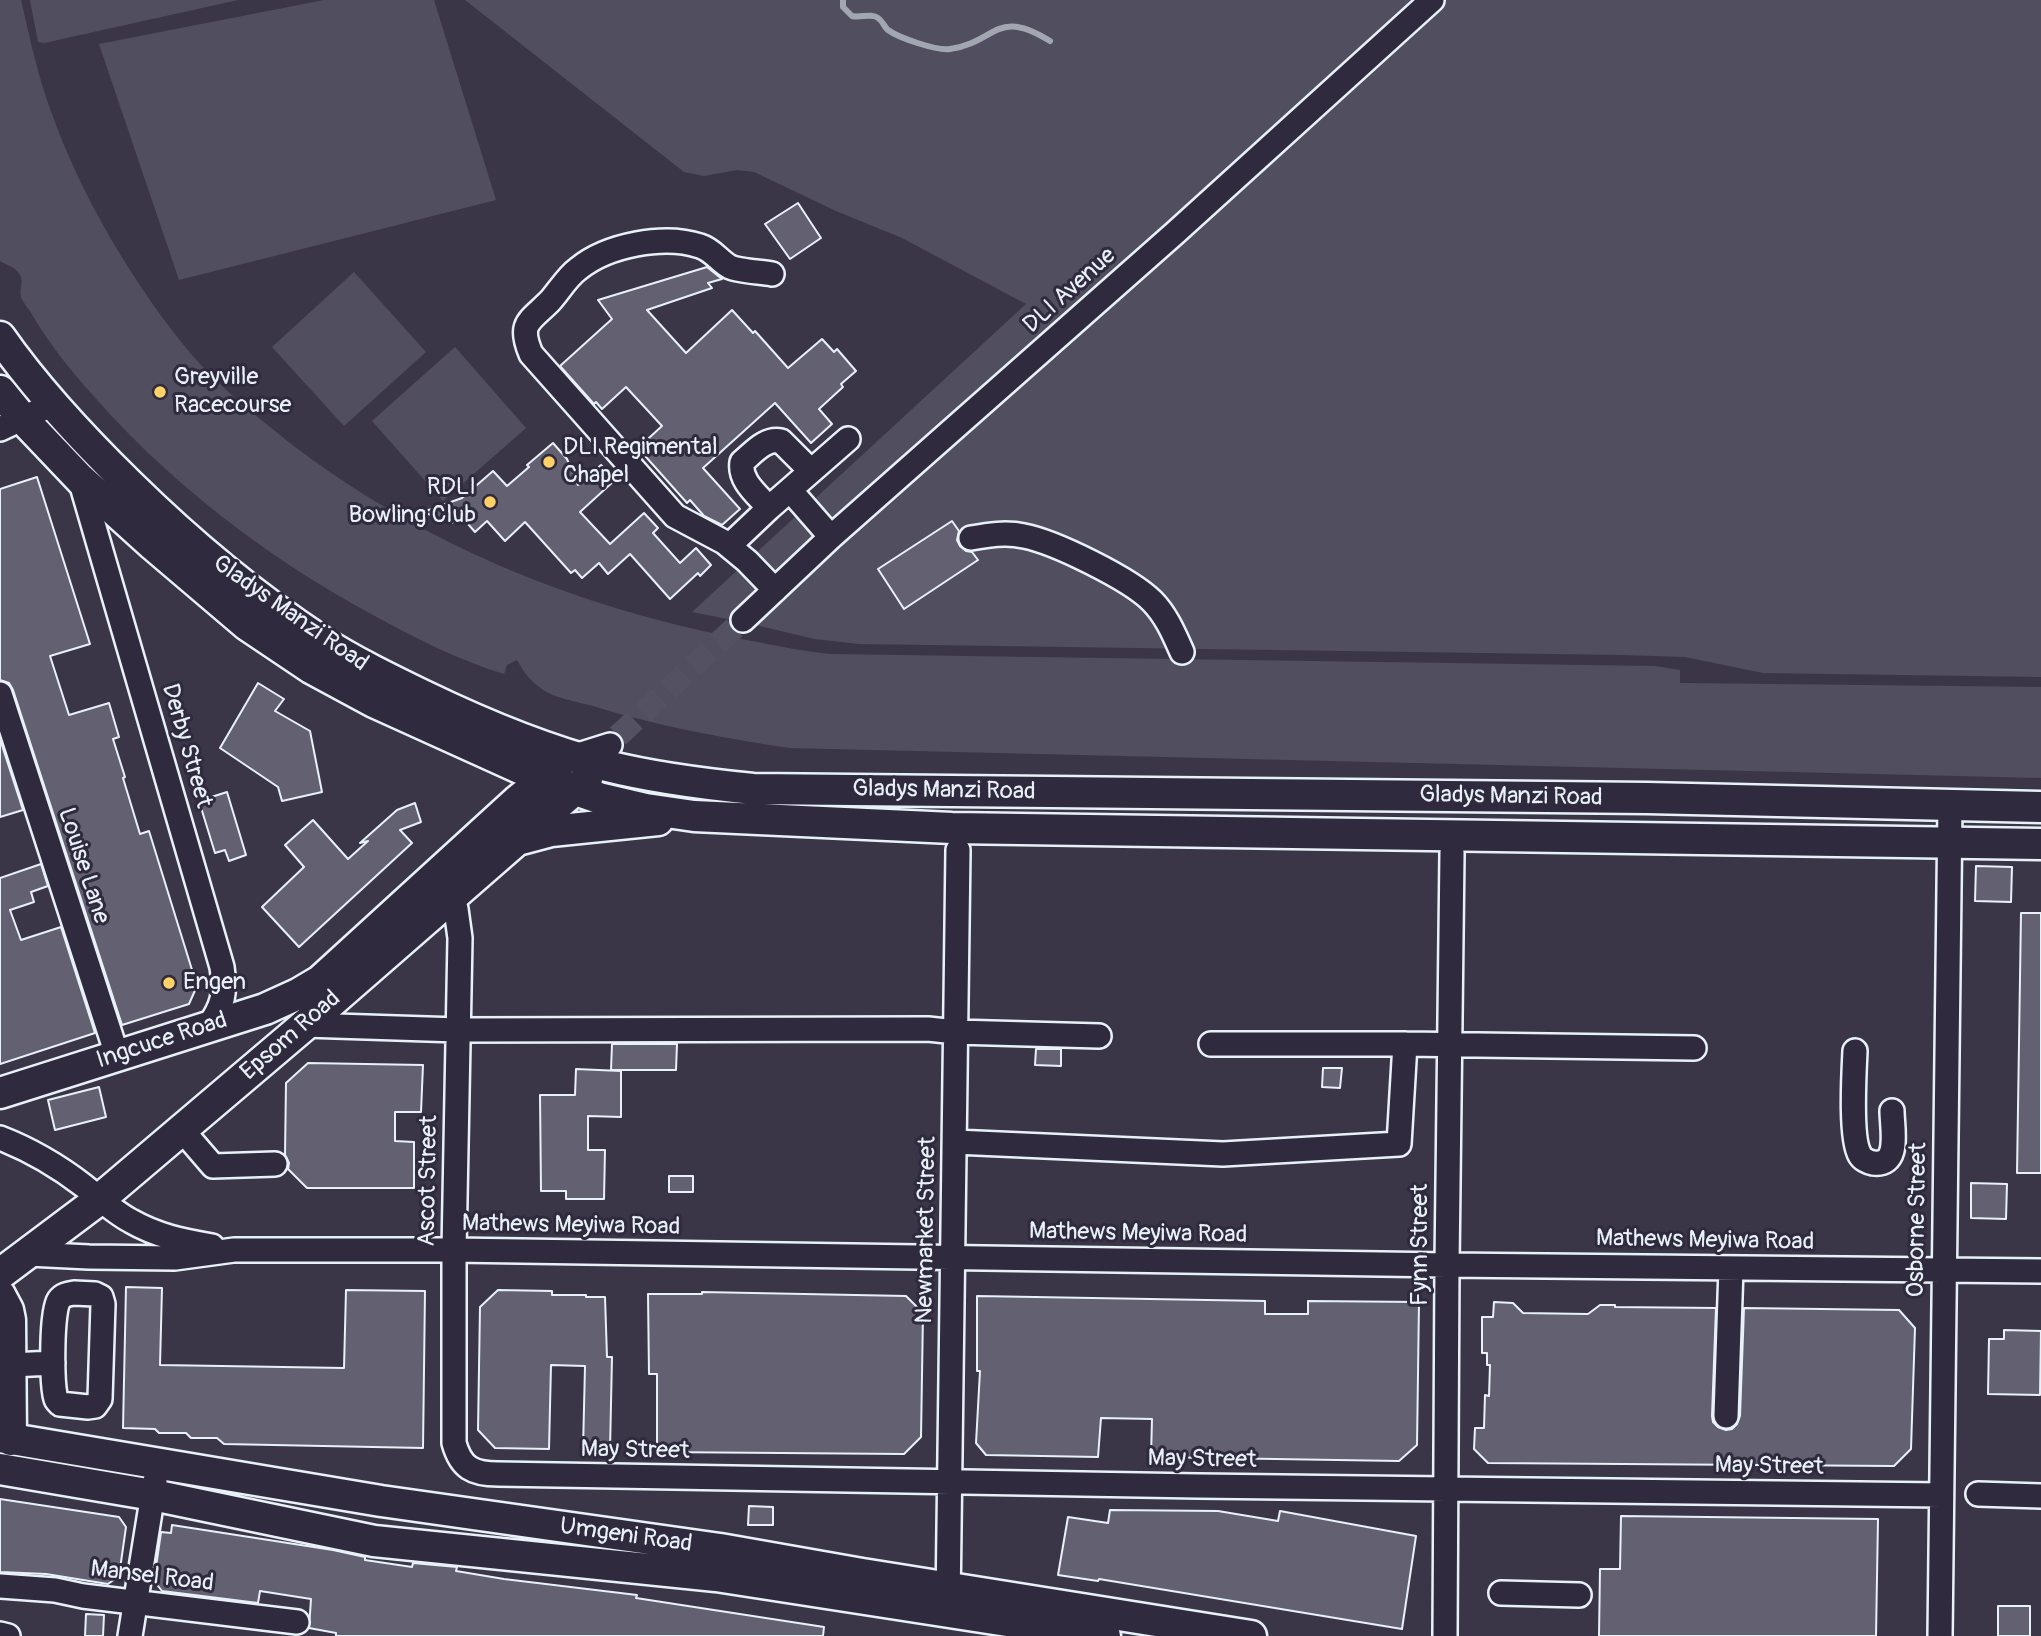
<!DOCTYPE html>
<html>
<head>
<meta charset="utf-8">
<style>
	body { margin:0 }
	canvas { display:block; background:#3a3648 }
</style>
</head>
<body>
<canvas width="2041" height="1636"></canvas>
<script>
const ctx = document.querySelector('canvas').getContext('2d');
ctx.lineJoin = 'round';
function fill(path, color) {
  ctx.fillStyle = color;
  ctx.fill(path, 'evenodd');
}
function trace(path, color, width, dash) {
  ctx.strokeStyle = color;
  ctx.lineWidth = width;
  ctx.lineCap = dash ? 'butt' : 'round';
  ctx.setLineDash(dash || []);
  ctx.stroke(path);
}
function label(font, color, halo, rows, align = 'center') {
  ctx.font = font + ' Pangolin,sans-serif';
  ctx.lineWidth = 6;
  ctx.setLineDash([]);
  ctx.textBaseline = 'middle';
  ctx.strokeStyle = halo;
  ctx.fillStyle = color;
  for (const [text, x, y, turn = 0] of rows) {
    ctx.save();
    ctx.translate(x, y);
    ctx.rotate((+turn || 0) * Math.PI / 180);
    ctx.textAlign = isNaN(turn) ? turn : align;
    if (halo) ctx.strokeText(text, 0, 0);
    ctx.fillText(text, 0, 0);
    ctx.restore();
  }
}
fill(new Path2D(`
	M0,0h21c9,39 17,77 31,114 29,82 84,175 140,241 23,27 51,50 78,72 138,113 307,182 482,214 25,5 51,10 77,13l826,12 25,4v13h3l358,4v91l-1252,-30c-66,-10 -132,-22 -196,-42 -15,-4 -39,-8 -51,-17 -11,-7 -19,-18 -25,-29l-10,5 -3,9c-46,-14 -89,-36 -131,-59 -109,-59 -209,-136 -290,-231 -20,-23 -38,-47 -53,-73 -3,-4 -7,-9 -9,-14 -2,-9 4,-17 -3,-25 -4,-5 -13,-8 -18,-11z
	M30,0h208l-194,43 -6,-1z
	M324,0h110l62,200 -317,80 -80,-236z
	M465,0h1576v677l-278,-4 -78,-16 -62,-2 -764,-11 -45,-5 -71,-17 -51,-10 334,-308 -124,-66 -66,-27 -82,-39 -17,-2 -33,6 -20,-4z
	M354,272l72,80 -82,74 -72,-79z
	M455,347l71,81 -83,73 -71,-80z`), '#504e5f');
trace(new Path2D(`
	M843,0v7l9,9c8,2 20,-3 26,2 5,3 6,9 10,12 11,8 49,21 62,19 47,-7 46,-42 100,-8`), '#a2a6b1', 6);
const building = new Path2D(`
	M798,203l23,35 -31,21 -25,-35z
	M707,267l15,12 -14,4 4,5 -65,22 39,43 46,-43 21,23 2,-2 33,37 34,-29 12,13 3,-3 19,22 -15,13 2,3 -24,22 13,15 -21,19 -36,-40 -72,65 37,41 -18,16 -18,-9 -14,-16 -3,3 -49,-55 24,-22 -36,-39 -24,22 -6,-7 -2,2 -34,-38 52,-47 -14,-19z
	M553,443l14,16 11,26 23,-20 14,15 -35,32 30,32 34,-31 14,15 -5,5 27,30 16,-15 15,17 -11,11 -2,-3 -28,26 -40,-45 -22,20 -9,-11 -17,15 -7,-8 -4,3 -46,-51 -20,19 -18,-20 -12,11 -14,-16 -9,7 -29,-11 39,-14 31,-27 14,15 22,-19 -2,-2z
	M37,477l53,167 -40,12 19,59 40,-12 10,34 -6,2 12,38 -2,1 17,56 9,-3 48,155 -8,18 -67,21 -109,-335 -4,-7 -9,-3v-191z
	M952,521l7,10 -2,9 3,6 6,5 6,1 6,8 -74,49 -26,-40z
	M258,683l26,16 -9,12 35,20 12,61 -40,9 -4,-14 -58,-39z
	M0,739l23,71 -23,7z
	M227,792l19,63 -17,6 -4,-11 -10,3 -16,-52z
	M415,803l6,19 -21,8 12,13 -113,104 -37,-40 42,-40 -19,-22 28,-25 35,39 20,-18 -8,2 37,-33z
	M41,864l7,22 -17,6 3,10 -24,8 11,30 40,-13 34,106 -95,31v-186z
	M1976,866l36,1 -1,35 -36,-1z
	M2021,913h20v260h-24z
	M612,1044h65l-1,26h-65z
	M1036,1049h25v17l-26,-1z
	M308,1063l115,2 -2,47h-26v29l19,1v46h-107l-19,-19 1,-6 -4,-8 1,-72z
	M1323,1068h19l-2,20 -18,-1z
	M576,1069l45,2v46l-33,-1v34h17l-1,49h-38v-8h-25l-1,-96h35z
	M99,1087l7,30 -51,13 -7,-30z
	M669,1176h24v16h-24z
	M1971,1183l36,1 -1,35 -35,-1z
	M126,1287l36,1 -2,77 184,3 2,-78 79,1 -2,157 -199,-4 -7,-6h-26l-5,-5h-27l-4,-4 -32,-1z
	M498,1290l54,1v4h34v2h19l2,60h5l-2,93h-27l2,-84 -34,-1 -2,84 -54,-1 -17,-18 2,-123z
	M702,1292l204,4 17,17 -2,124 -17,17 -247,-2v-78h-8l-1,-80h54z
	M977,1296l288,5v13h43v-13l111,1 -2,143 -18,16 -248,-4 1,-38 -51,-1 -3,39 -112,-2 -10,-12 4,-72h-3z
	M1494,1302l19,1 10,10 65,1 12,-9h15v2l101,1 -4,108 1,6 5,5 8,3 6,-1 5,-5 3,-8 4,-108 155,2 16,18 -4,121 -17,17 -406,-3 -14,-14 1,-21h9l1,-33 4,1 1,-31h-3v-12h-5v-36h11z
	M2004,1330l37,1 -1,64 -52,-1 1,-55h15z
	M0,1499l119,18 7,10 -7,49 -11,8 -62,-10 -46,-2z
	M749,1506l24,1v18h-25z
	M1110,1510l108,1 60,10 2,-10 136,25 -14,93 -303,-50 -1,2 -40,-6 10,-58 40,6z
	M1621,1516l257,3 -2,117h-277l1,-67h20z
	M172,1525l161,25 32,7v3l47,7 1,-4 44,4 -1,4 48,8 133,16 -1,3 188,29 -1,9h-487v-3l-27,-5 2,-29 -51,-8 -2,12 -96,-12 -8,-10 7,-49 10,1z
	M1998,1606h32v30h-32z
	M86,1614l18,1 -1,21h-18z`);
fill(building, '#636171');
trace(building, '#e8f1f8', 2);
trace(new Path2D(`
	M618,736l125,-116`), '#545262', 23, [23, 11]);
const minor = new Path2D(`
	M772,274c-11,-2 -33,-3 -42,-7 -11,-6 -17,-17 -30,-21 -36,-12 -93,-1 -122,23 -11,8 -19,22 -28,32 -21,21 -32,22 -19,53l144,162 49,26 23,19 28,29
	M0,429l53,-25
	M80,479l142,488c4,26 1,39 -14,60
	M790,490l41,47
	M769,508c-12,-14 -30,-27 -27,-46 12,-10 23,-24 39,-21l30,30
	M971,538c17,-3 35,-6 53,-2 31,6 106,43 128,65 14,14 22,33 30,51
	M729,546l40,-38 79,-69
	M743,620l88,-83 344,-304 257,-233
	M0,694l117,361
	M575,756l35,-11
	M451,896l5,13 4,29 -6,312v193c7,25 19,31 44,31l700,12 743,9
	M305,1025l153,5 470,-1 28,3 143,4
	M1211,1044h194l289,4
	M1855,1051c-1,21 -5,88 5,104 2,4 8,7 13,8 28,4 19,-35 19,-52
	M182,1130l31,36 62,-2
	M0,1138c31,12 58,28 84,48 15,12 30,26 47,35 26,15 52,20 81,25
	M955,1142l268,12 176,-10 6,-100
	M28,1254l61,3 86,1 59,-8h220l993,15 594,6
	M74,1293l21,1 6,3 2,7 -3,95 -5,7 -7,1 -28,-3c-4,-4 -4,-4 -5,-9 -3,-16 -4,-83 4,-95 3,-5 9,-6 15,-7z
	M11,1365l42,-2
	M1726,1416l5,-148
	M1978,1494l63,2
	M0,1586l55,4 28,6 214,26
	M1501,1593l78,2
	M948,1604l10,-754
	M0,1634l8,2
	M130,1636l25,-155
	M1445,1636l2,-371 5,-412
	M1940,1636l10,-831`);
const major = new Path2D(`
	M0,337c37,53 82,101 129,147 59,58 122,111 192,157 33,21 68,38 103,55 58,28 120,54 183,70 48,12 96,18 146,23l894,9 394,9
	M0,391l22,27 58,61 73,66 94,80 64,43 63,34 170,77 55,19 47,11 48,7 258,12 1089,16
	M521,839l30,-8 107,-11
	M0,1093l265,-84 33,-15 22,-13 197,-180 40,-32
	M0,1274l100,-75 205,-174 282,-246
	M0,1295l8,15 2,10 1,120
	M0,1437l381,64 339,48 142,25 389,62
	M0,1469l153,26 221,46 342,35 389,60`);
trace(minor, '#e8f1f8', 28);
trace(major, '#e8f1f8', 35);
trace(minor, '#2f2a3d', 23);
trace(major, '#2f2a3d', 30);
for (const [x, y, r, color] of [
	[160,392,7,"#ffd166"],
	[549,462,7,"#ffd166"],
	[490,502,7,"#ffd166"],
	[169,983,7,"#ffd166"]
]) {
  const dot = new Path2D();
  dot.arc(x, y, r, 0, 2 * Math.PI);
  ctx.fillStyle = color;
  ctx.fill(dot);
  trace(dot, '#2f2a3d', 2.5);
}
label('24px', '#e8f1f8', '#2f2a3d', [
	["DLI Avenue",1070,291,-42],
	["Gladys Manzi Road",290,614,35],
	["Derby Street",186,746,74],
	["Gladys Manzi Road",944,791,1],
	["Gladys Manzi Road",1511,797,1],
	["Louise Lane",83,866,72],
	["Epsom Road",291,1036,-41],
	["Ingcuce Road",162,1041,-18],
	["Ascot Street",429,1181,-89],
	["Osborne Street",1918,1220,-89],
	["Mathews Meyiwa Road",571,1226,1],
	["Newmarket Street",927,1230,-89],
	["Mathews Meyiwa Road",1138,1234,1],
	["Mathews Meyiwa Road",1705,1241,1],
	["Fynn Street",1421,1245,-90],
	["May Street",635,1451,1],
	["May Street",1202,1460,1],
	["May Street",1769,1467,1],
	["Umgeni Road",626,1536,8],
	["Mansel Road",152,1577,7]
]);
label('24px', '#e8f1f8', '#2f2a3d', [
	["Greyville",174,378],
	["Racecourse",174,406],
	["DLI Regimental",563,448],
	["Chapel",563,476],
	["RDLI",476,488,"right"],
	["Bowling Club",476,516,"right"],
	["Engen",183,983]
], 'left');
</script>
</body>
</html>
